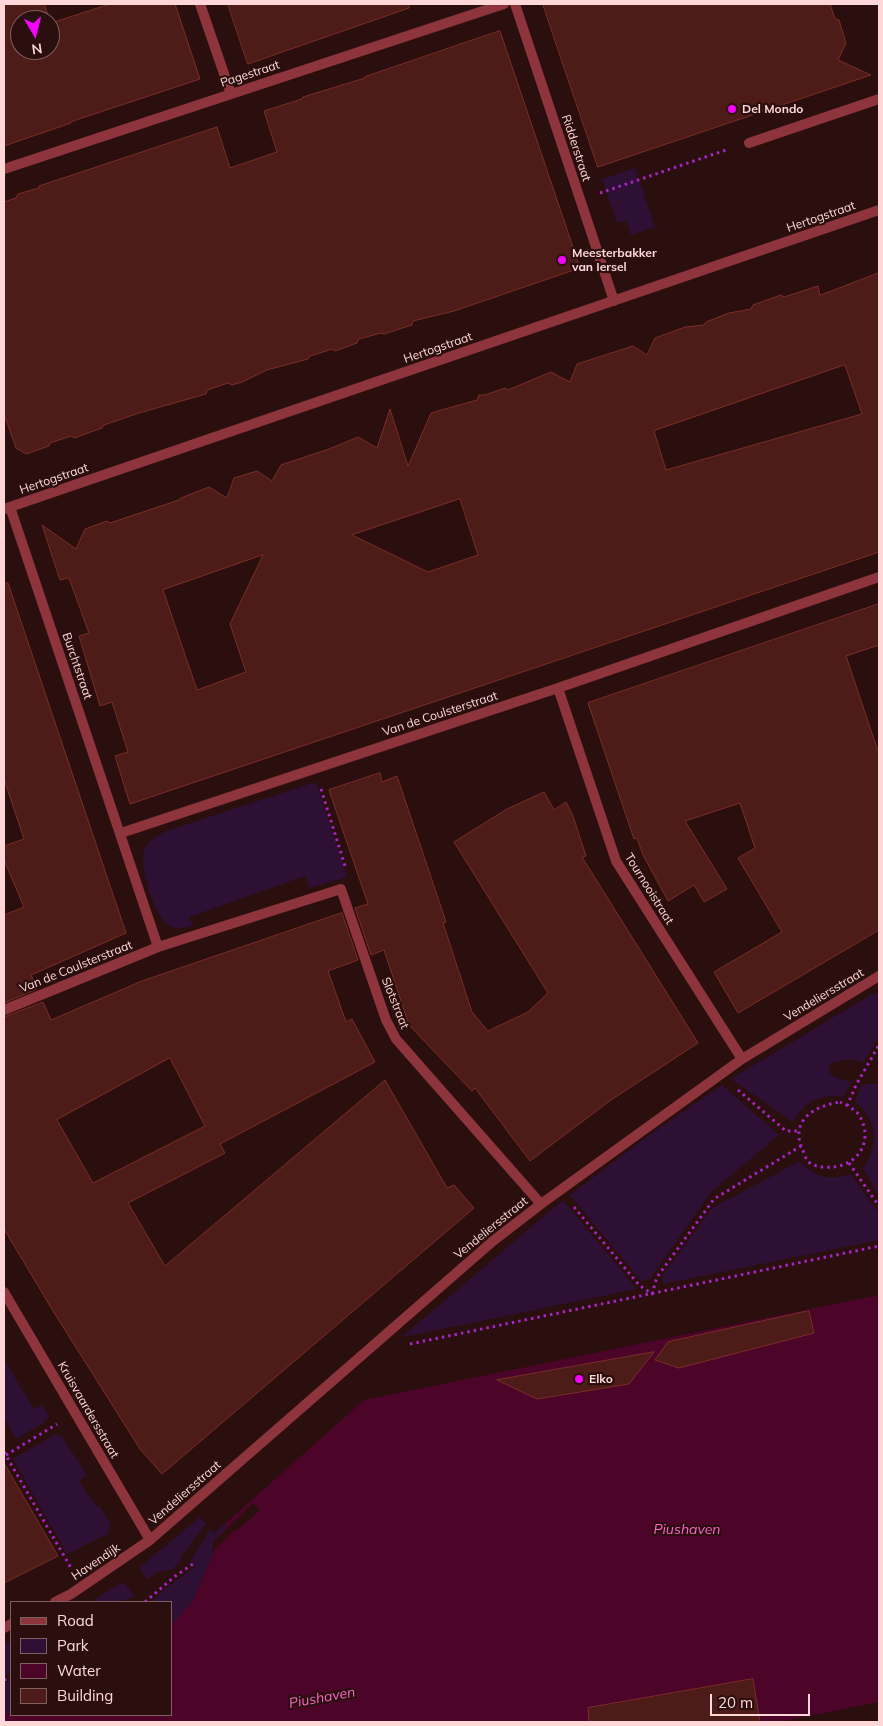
<!DOCTYPE html>
<html>
<head>
<meta charset="utf-8">
<style>
	body { margin:0 }
	#map { position:relative; width:883px; height:1726px; overflow:hidden; background:#2a0f0e; font-family:Mulish,sans-serif }
	canvas { display:block }
	.frame { position:absolute; inset:0; border:5px solid #ffd7d8; pointer-events:none }
	.legend { position:absolute; left:10px; top:1601px; width:162px; height:115px; box-sizing:border-box; background:#2a0f0e; border:1px solid #7f5f5f; margin:0; padding:6px 9px; list-style:none; font-size:15px; color:#ffd7d8 }
	.legend li { display:flex; align-items:center; gap:10px; height:25px }
	.legend b { width:25px; border:1px solid #7f5f5f }
	.north { position:absolute; left:10px; top:10px; width:50px; height:50px; box-sizing:border-box; background:#2a0f0e; border:1px solid #7f5f5f; border-radius:50%; rotate:172deg; font-size:14px; font-weight:700; line-height:20px; text-align:center; color:#ffd7d8 }
	.north::after { content:''; display:block; margin:auto; width:18px; height:22px; background:#f503ff; clip-path:polygon(50% 0,100% 100%,50% 72%,0 100%) }
	.scale { position:absolute; left:710px; top:1694px; width:100px; height:22px; box-sizing:border-box; border:2px solid #ffd7d8; border-top:0; padding-left:6px; font-size:15px; line-height:18px; white-space:nowrap; color:#ffd7d8; -webkit-text-stroke:4px #2a0f0e; paint-order:stroke }
</style>
</head>
<body>
<div id="map">
<canvas width="883" height="1726"></canvas>
<div class="frame"></div>
<ul class="legend">
<li><b style="height:6px;background:#8e343d"></b>Road</li>
<li><b style="height:14px;background:#2f1035"></b>Park</li>
<li><b style="height:14px;background:#4c0529"></b>Water</li>
<li><b style="height:14px;background:#4d1b18"></b>Building</li>
</ul>
<div class="north">N</div>
<div class="scale">20 m</div>
</div>
<script>
const ctx = document.querySelector('canvas').getContext('2d');
ctx.lineJoin = 'round';
function fill(path, color) {
  ctx.fillStyle = color;
  ctx.fill(path, 'evenodd');
}
function trace(path, color, width, dash) {
  ctx.strokeStyle = color;
  ctx.lineWidth = width;
  ctx.lineCap = dash ? 'butt' : 'round';
  ctx.setLineDash(dash || []);
  ctx.stroke(path);
}
function label(font, color, halo, rows, align = 'center') {
  ctx.font = font + ' Mulish,sans-serif';
  ctx.lineWidth = 4.5;
  ctx.setLineDash([]);
  ctx.textBaseline = 'middle';
  ctx.strokeStyle = halo;
  ctx.fillStyle = color;
  for (const [text, x, y, turn = 0] of rows) {
    ctx.save();
    ctx.translate(x, y);
    ctx.rotate((+turn || 0) * Math.PI / 180);
    ctx.textAlign = isNaN(turn) ? turn : align;
    if (halo) ctx.strokeText(text, 0, 0);
    ctx.fillText(text, 0, 0);
    ctx.restore();
  }
}
fill(new Path2D(`
	M635,168l20,59 -24,8 -5,-14 -9,2 -15,-44z
	M316,782l31,95 -37,11 -5,-12 -116,41 4,9c-9,2 -18,4 -26,-2 -13,-9 -28,-60 -23,-74 3,-8 12,-13 20,-18z
	M879,993v44l-16,26c-11,-6 -20,-3 -31,0l-4,5c2,11 14,11 23,14l-8,15c-22,-4 -40,5 -50,25l-62,-43 141,-85z
	M862,1084h17v112l-16,-28c17,-22 15,-49 -8,-66z
	M722,1085l57,50 -67,56 -62,88 -9,2 -71,-86 78,-59z
	M800,1161c13,16 31,20 50,13l29,39v27l-216,44 -1,-8 50,-68z
	M563,1200l74,89 -235,48z
	M4,1360l30,49 8,-4 7,11 -6,7 -27,16 -12,-22z
	M54,1435l8,2 25,38 -8,6 17,26 3,-1 11,17 -2,11 -41,20 -54,-95z
	M200,1517l6,7 -24,31 -1,6 -10,9 -13,2 -11,7 -8,-11z
	M227,1522l-1,6 -8,8 -5,19 -20,45 -22,26v-24h-20l16,-15 28,-20 -5,-5 20,-33 4,4z
	M123,1582l11,13c-12,10 -27,7 -42,7v-1z
	M11,1641v31l-7,4v-32z
	M11,1680v32l-7,3v-31z`), '#2f1035');
fill(new Path2D(`
	M879,1295v407l-100,20h-775v-7l7,-3v3h160v-89l22,-26 20,-45 5,-19 8,-8 1,-6 137,-122z`), '#4c0529');
fill(new Path2D(`
	M253,1503l7,7 -22,20 -2,-1 -25,24 3,-12z`), '#2a0f0e');
const building = new Path2D(`
	M4,4h40l6,16h-30v30h30v-29l1,2 59,-19h65l25,75 -130,43 1,1 -67,23z
	M228,4h181v4l-161,56z
	M543,4h287l5,15 4,1 7,23 -8,17 33,15 -273,92z
	M500,31l80,237 -126,43 -41,10 -1,4 -28,9 -3,-1 -22,6 -2,4 -22,8 -3,-2 -12,4 -10,3 -2,3 -41,11 -25,12 -10,3 -4,-2 -21,7 -1,4 -67,19 -35,12 -2,3 -17,6 -10,4 -4,-2 -21,7 -1,3 -23,8 -10,-6 -12,-34v-212l12,-4 2,-4 21,-6v-2l178,-59 13,41 47,-16 -13,-41 38,-12 1,-2 62,-19v-1z
	M879,273v279l-749,252 -15,-48 13,-4 -16,-50 -12,4 -21,-70 10,-3 -20,-55 -9,2 -18,-55 34,24 9,-20 22,-8 3,2 69,-23 2,-2 28,-11 18,11 7,-20 23,-7 15,10 9,-16 48,-16 29,-12 19,11 13,-39 18,57 23,-53 46,-13 2,-5h6l20,-7 3,2 43,-18 19,10 7,-18 56,-18 14,9 8,-17 30,-11 19,-2 2,-3 23,-9 22,-4 2,-4 28,-10 3,2 34,-11 2,9zM845,365l17,49 -196,56 -12,-39zM460,499l18,56 -50,17 -76,-37zM263,555l-33,69 16,48 -49,18 -34,-100z
	M8,583l118,350 -95,42 6,14 -33,14v-89v1l20,-8 -20,-47v-14l20,-7 -20,-60v-195z
	M879,604v41l-33,11 33,98v176l-141,83 -24,-41 68,-40 -44,-74 17,-10 -15,-45 -55,18 42,68 -23,13 -10,-17 -26,16 -25,-46 -6,-17 -3,1 -46,-136z
	M380,773l2,9 15,-6 49,146 -3,1 29,89 16,19 40,-19 20,-19 -94,-151 53,-33 37,-17 10,18 12,-8 7,14 13,40 -4,1 116,186 -87,57 -81,61 -55,-73 -3,3 -63,-66 -25,-75 -13,5 -16,-47 13,-4 -39,-114z
	M342,913l16,47 -30,11 18,51 6,-3 23,43 -155,82 5,9 -97,50 37,63 220,-186 62,108 7,-3 20,23 -312,266 -22,-25 -87,-138 -49,-82v-212l39,-15 8,18 91,-39zM170,1058l35,68 -112,57 -36,-63z
	M809,1311l5,22 -135,35 -24,-8 13,-18z
	M654,1352l-25,32 -92,15 -40,-19z
	M4,1463l54,93 -54,27z
	M753,1679l7,43h-171l-1,-14z`);
fill(building, '#4d1b18');
trace(building, '#7b2d28', 1);
trace(new Path2D(`
	M600,193l129,-44
	M321,789l25,80
	M738,1090l48,41h13
	M840,1102c6,3 15,7 19,13 17,28 -4,55 -35,52 -5,0 -14,-2 -17,-7 -2,-3 -3,-8 -5,-11 -12,-30 13,-43 38,-47z
	M847,1106l9,-21 23,-40
	M849,1163l30,43
	M574,1207l65,78 13,9 5,-17 57,-78 87,-53
	M410,1344l469,-98
	M4,1452l67,116
	M6,1455l51,-31
	M145,1602l29,-25 19,-13
	M4,1680l7,-3`), '#a624c6', 3, [2.5, 4]);
trace(new Path2D(`
	M200,4l31,90
	M515,4l99,297
	M749,143l130,-44
	M4,169l500,-165
	M10,507l148,440
	M4,509l875,-299
	M558,688l58,173 126,198
	M121,833l437,-145 321,-111
	M4,1010l154,-63 183,-58 45,131 10,19 145,165
	M4,1292l146,248
	M55,1602l16,-8 79,-54 343,-299 48,-37 201,-145 137,-83
	M4,1628l7,-4`), '#8e343d', 10);
for (const [x, y, r, color] of [
	[732,109,5,"#f503ff"],
	[562,260,5,"#f503ff"],
	[579,1379,5,"#f503ff"]
]) {
  const dot = new Path2D();
  dot.arc(x, y, r, 0, 2 * Math.PI);
  ctx.fillStyle = color;
  ctx.fill(dot);
  trace(dot, '#2a0f0e', 2);
}
label('12px', '#ffd7d8', '#2a0f0e', [
	["Pagestraat",250,74,-18],
	["Ridderstraat",576,148,72],
	["Hertogstraat",821,217,-19],
	["Hertogstraat",438,348,-19],
	["Hertogstraat",54,479,-19],
	["Burchtstraat",77,666,71],
	["Van de Coulsterstraat",440,714,-18],
	["Tournooistraat",649,889,58],
	["Van de Coulsterstraat",76,967,-22],
	["Vendeliersstraat",824,995,-31],
	["Slotstraat",395,1003,68],
	["Vendeliersstraat",491,1228,-39],
	["Kruisvaardersstraat",88,1410,60],
	["Vendeliersstraat",185,1493,-41],
	["Havendijk",96,1562,-34]
]);
label('bold 12px', '#ffd7d8', '#2a0f0e', [
	["Del Mondo",742,109],
	["Meesterbakker",572,253],
	["van Iersel",572,267],
	["Elko",589,1379]
], 'left');
label('italic 14px', '#ff65cd', '#2a0f0e', [
	["Piushaven",687,1530],
	["Piushaven",322,1698,-10]
]);
</script>
</body>
</html>
